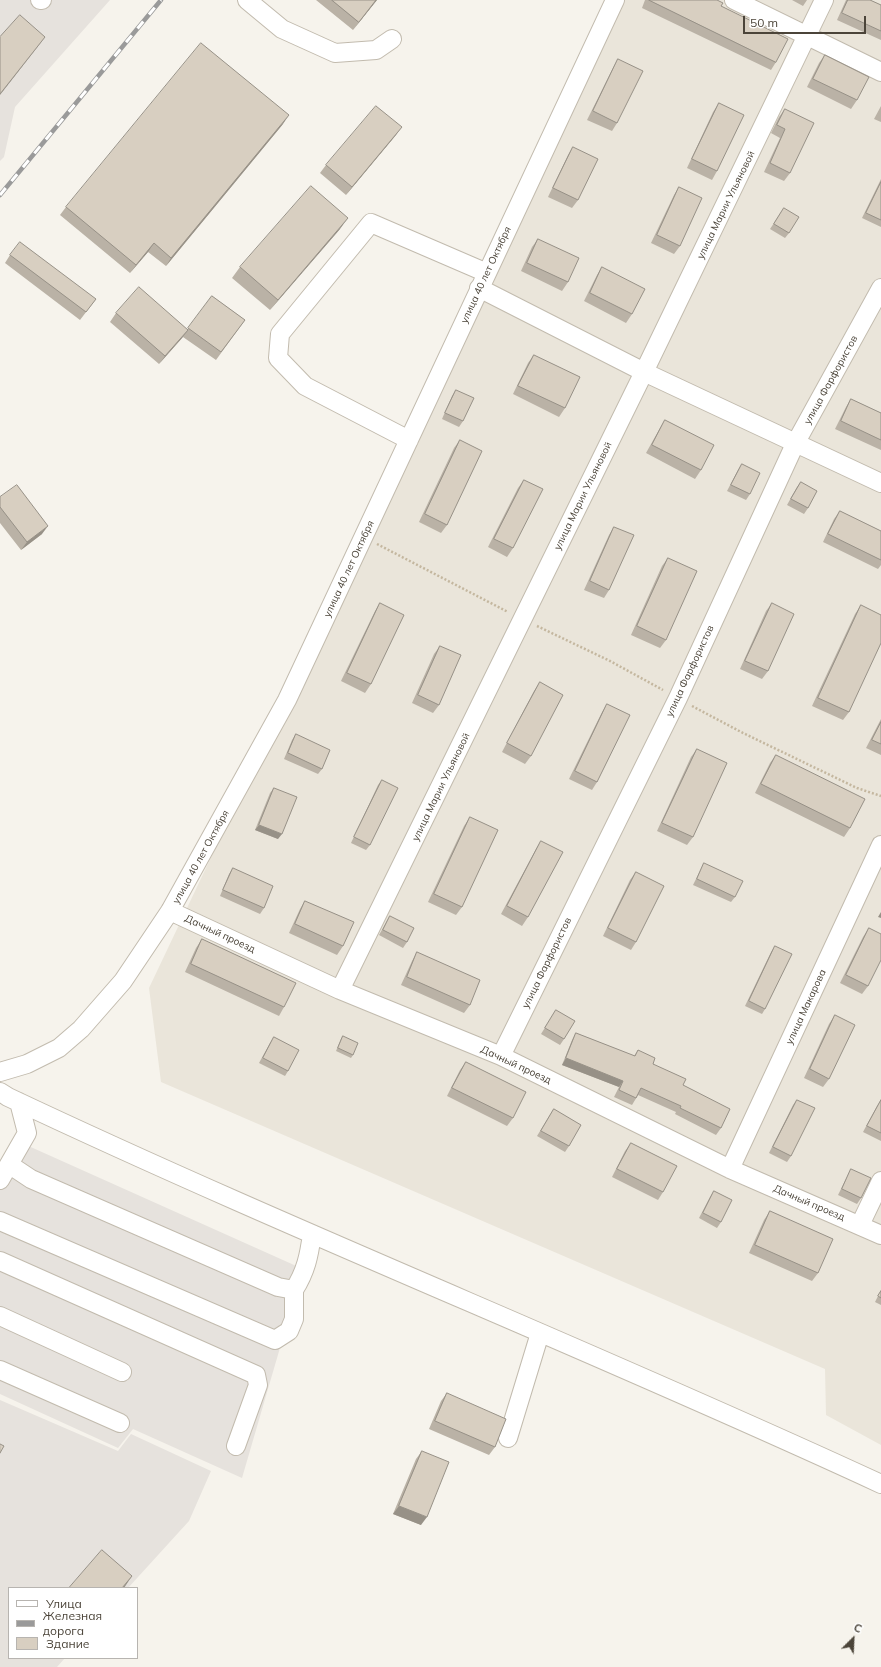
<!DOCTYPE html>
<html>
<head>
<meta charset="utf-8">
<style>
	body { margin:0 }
	#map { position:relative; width:881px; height:1667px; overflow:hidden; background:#f6f3ec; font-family:Mulish,sans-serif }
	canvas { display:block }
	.legend { position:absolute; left:8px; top:1587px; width:130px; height:72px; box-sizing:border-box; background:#fff; border:1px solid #b7b4b0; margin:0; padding:5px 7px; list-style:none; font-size:12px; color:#4b4439 }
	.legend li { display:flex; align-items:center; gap:8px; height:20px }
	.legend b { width:20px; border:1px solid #b7b4b0 }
	.north { position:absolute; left:833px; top:1619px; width:40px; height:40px; -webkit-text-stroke:3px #fff; paint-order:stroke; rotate:24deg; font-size:11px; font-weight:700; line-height:16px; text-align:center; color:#4b4439 }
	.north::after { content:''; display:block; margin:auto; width:14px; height:18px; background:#4b4439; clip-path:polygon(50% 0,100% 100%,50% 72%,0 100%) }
	.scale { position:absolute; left:743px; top:16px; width:123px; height:18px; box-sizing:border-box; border:2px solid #4b4439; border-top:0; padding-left:5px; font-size:12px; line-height:14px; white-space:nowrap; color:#4b4439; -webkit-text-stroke:3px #fff; paint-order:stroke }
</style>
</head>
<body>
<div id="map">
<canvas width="881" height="1667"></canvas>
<ul class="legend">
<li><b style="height:5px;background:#fff"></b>Улица</li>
<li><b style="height:5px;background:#9a9a9a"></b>Железная дорога</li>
<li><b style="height:11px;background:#d8cfc1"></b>Здание</li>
</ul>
<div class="north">С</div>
<div class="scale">50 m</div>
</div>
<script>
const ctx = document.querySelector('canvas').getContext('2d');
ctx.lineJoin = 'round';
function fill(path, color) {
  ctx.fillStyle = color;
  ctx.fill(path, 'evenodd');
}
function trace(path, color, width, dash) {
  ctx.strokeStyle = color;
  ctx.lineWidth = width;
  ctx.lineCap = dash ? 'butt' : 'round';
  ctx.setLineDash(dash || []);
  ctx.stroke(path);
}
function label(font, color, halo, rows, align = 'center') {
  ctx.font = font + ' Mulish,sans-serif';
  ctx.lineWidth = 3.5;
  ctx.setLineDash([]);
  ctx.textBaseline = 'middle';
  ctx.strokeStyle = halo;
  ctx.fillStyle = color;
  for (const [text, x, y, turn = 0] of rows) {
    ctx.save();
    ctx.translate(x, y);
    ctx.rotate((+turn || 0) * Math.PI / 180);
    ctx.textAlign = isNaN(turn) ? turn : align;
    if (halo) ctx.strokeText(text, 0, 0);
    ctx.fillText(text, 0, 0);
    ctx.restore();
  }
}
fill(new Path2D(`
	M618,0h263v1445l-55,-30 -1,-46 -664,-287 -12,-94z`), '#eae5da');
fill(new Path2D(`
	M0,0h110l-95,107 -11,50 -4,4z
	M24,1144l279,125 -61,209 -109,-49 -15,19 -118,-54v-213z
	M0,1400l118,51 13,-17 80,37 -22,50 -61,67h-119v70h56l-8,9h-57z`), '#e6e2dd');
const minor = new Path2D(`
	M40,0h2
	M247,0l35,29 53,24 41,-3 16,-11
	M734,0l147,72
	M479,288l165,84 237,111
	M409,440l-104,-54 -27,-28 2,-24 91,-111 116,50
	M170,911l170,79 161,66 229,113 151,66
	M340,990l304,-618 180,-372
	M501,1056l177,-358 117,-254 86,-156
	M0,1072l27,-8 32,-16 22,-19 42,-48 47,-70 117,-211 328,-700
	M0,1092l8,5c288,136 584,253 873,387
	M10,1165l21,14 247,108 16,3c12,-19 15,-34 18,-56
	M730,1169l151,-324
	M0,1180l27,-47 -8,-31
	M0,1221l275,119 14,-9 5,-12v-29
	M860,1225l21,-44
	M0,1261l256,114 2,10 -22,61
	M0,1316l122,56
	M0,1370l120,53
	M508,1438l32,-105`);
trace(minor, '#c2bbae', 20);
trace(new Path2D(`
	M377,544l131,68
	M537,626l73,35 53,29
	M692,706l51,27 114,55 24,8`), '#c4b79f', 2.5, [2, 2]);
trace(minor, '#fff', 18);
const rail = new Path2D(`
	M0,195l161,-195`);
trace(rail, '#9a9a9a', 4.5);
trace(rail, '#fff', 3, [9]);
fill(new Path2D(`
	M316,0h61l-24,30z
	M645,0h72l4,6 55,56 -5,8 -129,-62z
	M792,0h15l-4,6z
	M846,0h24l11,5v35l-44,-20z
	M825,55l32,45 -6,9 -44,-22 12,-24z
	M618,59l-1,64 -5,8 -25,-11 26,-52z
	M719,103l-2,68 -5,9 -25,-12 26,-56z
	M881,106v16l-7,-3z
	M785,109l5,64 -6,8 -20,-9 16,-34 -9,-5 8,-16z
	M283,124l-117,142 -18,-14 -18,21 -70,-58 6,-8z
	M396,135l-50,60 -26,-22 6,-8z
	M573,147l5,53 -6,8 -24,-11 20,-42z
	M881,179v48l-19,-9z
	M679,187l1,59 -6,8 -23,-11 23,-48z
	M784,208l5,25 -4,5 -15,-9z
	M340,229l-70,81 -38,-32 8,-11z
	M538,239l30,43 -6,9 -41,-20 11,-24z
	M10,255l86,44 -16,21 -75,-57z
	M602,267l30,47 -6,9 -42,-22 13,-26z
	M212,296l33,24 -29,40 -33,-23 -24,27 -49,-42 6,-9 72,16z
	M534,355l31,53 -6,9 -46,-23 15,-31z
	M456,390l7,31 -4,6 -17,-8 10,-23z
	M851,399l30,14v37l-46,-21 11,-22z
	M665,420l36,50 -6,9 -49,-26 14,-25z
	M460,440l-13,85 -6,8 -22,-11 35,-74z
	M742,464l8,30 -4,6 -19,-9 11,-21z
	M524,480l-11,68 -6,9 -19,-10 30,-59z
	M801,482l7,26 -4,6 -17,-9 10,-18z
	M0,497l42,37 -21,16 -21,-27z
	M840,511l41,20v34l-3,4 -55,-27 11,-23z
	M614,527l-5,63 -5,8 -20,-8 25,-55z
	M668,558l-2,82 -6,8 -29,-13 31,-69z
	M380,603l-9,81 -6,9 -24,-12 34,-70z
	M772,603l-4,68 -6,8 -22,-10 26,-58z
	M861,605l-12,107 -6,8 -31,-14 43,-92z
	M440,646l-1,59 -6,8 -21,-10 22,-49z
	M540,682l-9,74 -6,8 -23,-12 32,-61z
	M607,704l-10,78 -5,8 -23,-11 33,-67z
	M881,719v36l-15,-7z
	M296,734l26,35 -4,5 -34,-15 8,-19z
	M697,749l-4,88 -6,8 -30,-14 34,-74z
	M776,755l74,73 -6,9 -89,-44 15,-30z
	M382,780l-12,65 -4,5 -15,-7 27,-58z
	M274,788l4,51 -23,-9 15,-37z
	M470,817l-8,90 -6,8 -28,-13 36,-76z
	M541,841l-13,76 -6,9 -21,-12 35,-65z
	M704,863l31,34 -4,5 -38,-17z
	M233,868l31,40 -4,6 -40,-18 9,-22z
	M636,872v70l-5,8 -28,-14 27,-56z
	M305,901l38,45 -6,9 -48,-22 11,-24z
	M390,916l17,26 -4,6 -24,-13 8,-14z
	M869,928l-1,58 -6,8 -22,-11 23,-46z
	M202,939l82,68 -5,9 -94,-44 11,-24z
	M775,946l-10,63 -3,5 -17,-8 26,-54z
	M417,952l53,53 -6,8 -63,-28 11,-24z
	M556,1010l8,29 -4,6 -19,-11z
	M835,1015l-6,64 -6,8 -19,-9 25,-54z
	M576,1033l58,23 4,-6 15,14 30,21 38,43 -5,7 -41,-21 1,-2 -38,-17 -6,10 -18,-8 5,-10 -57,-22 10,-25z
	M343,1036l10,19 -2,3 -15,-7 5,-12z
	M274,1037l14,34 -3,5 -26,-13 11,-20z
	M466,1062l47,56 -6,8 -60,-30 13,-26z
	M797,1100l-6,56 -4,6 -18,-9 24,-48z
	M881,1100v41l-18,-9 14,-26z
	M554,1109l15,37 -4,6 -28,-16 13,-21z
	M631,1143l32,49 -5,8 -46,-23 13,-26z
	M851,1169l10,29 -4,6 -19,-9z
	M714,1191l7,31 -4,6 -18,-10 11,-21z
	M770,1211l48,62 -6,8 -63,-28 15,-33z
	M881,1290v15l-6,-3z
	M447,1393l48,54 -6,8 -60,-26 12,-28z
	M422,1451l-1,74 -28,-11 23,-55z`), '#bab2a6');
fill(new Path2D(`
	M376,0h1l-24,30 6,-8z
	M45,37l-6,8 -39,50v-1z
	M289,115l-6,9 -117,142 5,-8z
	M402,127l-6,8 -50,60 6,-8z
	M348,218l-8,11 -70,81 8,-10z
	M154,243l-6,9 -18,21 6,-8z
	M188,330l-6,8 -23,26 6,-8z
	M48,526l-6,8 -21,16 6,-8z
	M259,825l23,9 -4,5 -23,-9z
	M881,912v6l-3,-1z
	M566,1058l57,23 -4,6 -57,-22z
	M399,1506l28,11 -6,8 -28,-11z
	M132,1576l-8,12h-2z`), '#979187');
const building = new Path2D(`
	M332,0h44l-17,22z
	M649,0h68l6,3 -2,3 67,33 -12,23z
	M848,0h22l11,5v26l-39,-18z
	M20,15l25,22 -45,57v-57z
	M201,43l88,72 -118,143 -17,-15 -18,22 -70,-58z
	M825,55l44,22 -12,23 -44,-21z
	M618,59l25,12 -26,52 -24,-12z
	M719,103l25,12 -27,56 -25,-12z
	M376,106l26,21 -50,60 -26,-22z
	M785,109l29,14 -24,50 -20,-10 15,-34 -8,-4z
	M573,147l25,12 -20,41 -25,-12z
	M881,182v38l-15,-7z
	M311,186l37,32 -70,82 -38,-33z
	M679,187l23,11 -22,48 -23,-11z
	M784,208l15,9 -10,16 -15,-9z
	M538,239l41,19 -11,24 -41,-19z
	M20,242l76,57 -10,13 -76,-57z
	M602,267l43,22 -13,25 -42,-21z
	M139,287l49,43 -23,26 -49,-43z
	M212,296l33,24 -24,32 -33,-24z
	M534,355l46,22 -15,31 -47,-22z
	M456,390l18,8 -11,23 -18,-8z
	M851,399l30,14v27l-40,-19z
	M665,420l49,25 -13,25 -49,-25z
	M460,440l22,11 -35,74 -22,-11z
	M742,464l18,9 -10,21 -19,-9z
	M524,480l19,9 -30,59 -19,-9z
	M801,482l16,9 -9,17 -17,-9z
	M17,485l31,41 -21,16 -27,-35v-10z
	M840,511l41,20v29l-53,-26z
	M614,527l20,8 -25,55 -19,-9z
	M668,558l29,13 -31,69 -29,-14z
	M380,603l24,12 -33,69 -24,-11z
	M772,603l22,11 -26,57 -23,-10z
	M861,605l20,10v28l-32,69 -31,-14z
	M440,646l21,9 -22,50 -21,-10z
	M540,682l23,13 -32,61 -24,-13z
	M607,704l23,11 -33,67 -22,-11z
	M881,722v22l-9,-4z
	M296,734l34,16 -8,19 -34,-16z
	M697,749l30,14 -34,74 -31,-14z
	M776,755l89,44 -15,29 -89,-44z
	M382,780l16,8 -28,57 -16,-8z
	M274,788l23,9 -15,37 -23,-9z
	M470,817l28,13 -36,77 -28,-13z
	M541,841l22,11 -35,65 -21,-11z
	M704,863l39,18 -8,16 -38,-18z
	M233,868l40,18 -9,22 -41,-18z
	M636,872l28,14 -28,56 -28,-14z
	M305,901l49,21 -11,24 -48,-22z
	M390,916l24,12 -7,14 -24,-12z
	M869,928l12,6v26l-13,26 -22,-11z
	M202,939l94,44 -12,24 -93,-43z
	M775,946l17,8 -27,55 -16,-8z
	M417,952l63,28 -10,25 -63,-28z
	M556,1010l19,11 -11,18 -19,-11z
	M835,1015l20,10 -26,54 -19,-10z
	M576,1033l59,23 3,-6 17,8 -2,6 33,15 -3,6 47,24 -9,19 -41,-20 1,-2 -40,-18 -5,10 -17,-8 4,-9 -57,-23z
	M343,1036l15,7 -5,12 -15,-7z
	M274,1037l25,13 -11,21 -25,-13z
	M466,1062l60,30 -13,26 -61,-30z
	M797,1100l18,8 -24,48 -18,-9z
	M881,1100v33l-14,-7z
	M554,1109l27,16 -12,21 -28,-15z
	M631,1143l46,23 -14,26 -46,-23z
	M851,1169l20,9 -10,20 -19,-9z
	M714,1191l18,9 -11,22 -18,-9z
	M770,1211l63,28 -15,34 -63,-28z
	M881,1291v7l-3,-2z
	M447,1393l59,26 -11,28 -60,-26z
	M0,1444l4,2 -4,7z
	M422,1451l27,11 -22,55 -28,-11z
	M102,1550l30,26 -10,12h-53z`);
fill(building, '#d8cfc1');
trace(building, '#979187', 1);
label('10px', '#4b4439', '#fff', [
	["улица Марии Ульяновой",726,205,-64],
	["улица 40 лет Октября",486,275,-65],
	["улица Фарфористов",831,380,-61],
	["улица Марии Ульяновой",583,496,-64],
	["улица 40 лет Октября",349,569,-65],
	["улица Фарфористов",690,671,-65],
	["улица Марии Ульяновой",441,787,-64],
	["улица 40 лет Октября",201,857,-61],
	["Дачный проезд",220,934,25],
	["улица Фарфористов",547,963,-64],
	["улица Макарова",806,1007,-65],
	["Дачный проезд",516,1065,25],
	["Дачный проезд",809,1203,23]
]);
</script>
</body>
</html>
